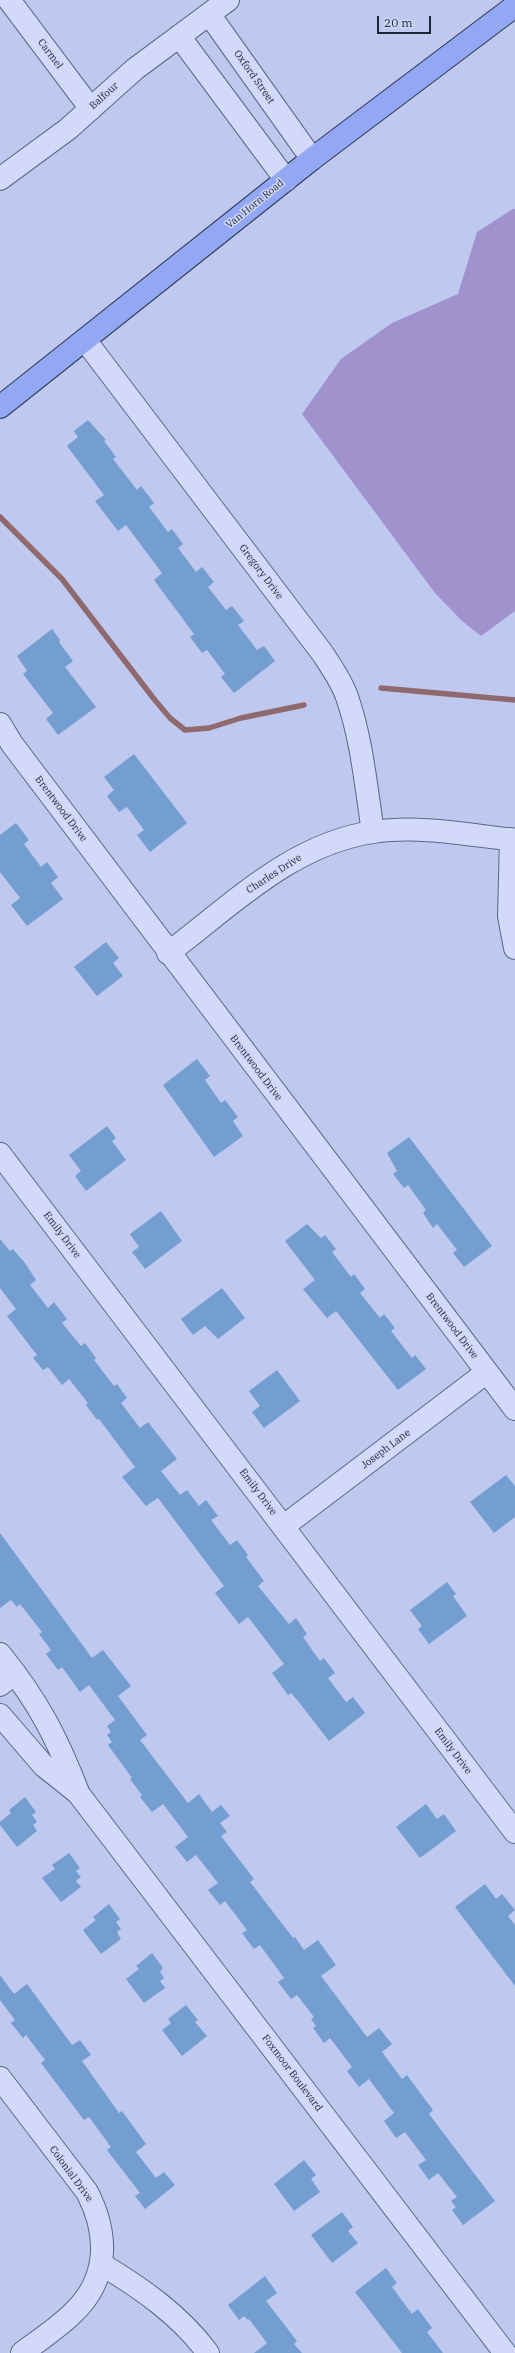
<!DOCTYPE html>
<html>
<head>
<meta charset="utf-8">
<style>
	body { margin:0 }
	#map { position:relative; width:515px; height:2353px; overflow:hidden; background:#bfc8ef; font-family:"IBM Plex Serif",serif }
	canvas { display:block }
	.scale { position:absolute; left:377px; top:16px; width:54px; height:18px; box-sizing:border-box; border:2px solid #1c2737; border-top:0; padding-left:5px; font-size:12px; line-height:14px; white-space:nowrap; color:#1c2737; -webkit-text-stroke:3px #ced5f6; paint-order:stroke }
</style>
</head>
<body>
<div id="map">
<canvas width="515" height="2353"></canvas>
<div class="scale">20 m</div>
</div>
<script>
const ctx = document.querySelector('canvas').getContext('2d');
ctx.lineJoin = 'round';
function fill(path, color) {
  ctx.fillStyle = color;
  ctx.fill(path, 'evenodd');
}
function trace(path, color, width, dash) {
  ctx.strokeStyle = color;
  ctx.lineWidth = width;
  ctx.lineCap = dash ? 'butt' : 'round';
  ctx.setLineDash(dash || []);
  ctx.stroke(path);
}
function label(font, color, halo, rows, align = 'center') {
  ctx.font = font + ' "IBM Plex Serif",serif';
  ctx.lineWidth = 3;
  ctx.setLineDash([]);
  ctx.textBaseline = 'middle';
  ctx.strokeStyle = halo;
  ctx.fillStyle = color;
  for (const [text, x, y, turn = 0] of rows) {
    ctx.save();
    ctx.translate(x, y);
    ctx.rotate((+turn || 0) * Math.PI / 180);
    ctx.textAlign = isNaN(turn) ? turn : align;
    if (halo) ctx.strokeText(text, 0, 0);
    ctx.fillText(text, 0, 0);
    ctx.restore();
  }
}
fill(new Path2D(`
	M513,209h2v402l-34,25 -19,-15 -27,-28 -133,-179 39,-55 51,-36 66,-29 19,-62z`), '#a093cd');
trace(new Path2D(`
	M0,517l62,62 92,120 16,19 15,12 24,-2 32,-10 63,-13
	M381,688l134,12`), '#8f696e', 5.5);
fill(new Path2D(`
	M88,420l18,20 -2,1 12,16 -3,2 24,31 4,-4 13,17 -5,4 19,25 4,-3 11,15 -5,4 18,24 6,-5 12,15 -6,5 18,23 6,-4 12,15 -6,4 19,25 7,-4 11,15 -41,32 -13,-16 4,-3 -18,-24 -5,3 -12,-16 4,-3 -40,-54 8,-7 -36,-48 -8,6 -23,-30 9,-6 -37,-49 11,-9 -4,-6z
	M52,629l8,11 -1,2 14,19 -8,6 31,40 -38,28 -12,-16 7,-6 -30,-39 4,-3 -10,-15z
	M134,754l53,69 -37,29 -13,-17 7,-5 -17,-23 -8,5 -12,-16 7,-6 -10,-13z
	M16,823l13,17 -5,4 17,23 6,-5 11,15 -7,6 12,16 -36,27 -16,-21 9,-7 -20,-26v-37z
	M106,942l13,16 -6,5 10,13 -26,20 -23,-29z
	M197,1059l13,17 -5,4 16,23 4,-3 13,17 -5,4 10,15 -29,21 -51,-72z
	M107,1126l9,12 -4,3 14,19 -40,31 -11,-15 6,-5 -12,-16z
	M409,1137l83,109 -28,21 -11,-14 4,-3 -20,-26 -4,4 -10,-15 3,-3 -18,-25 -4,3 -11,-14 4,-3 -10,-18z
	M161,1211l21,30 -37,28 -13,-17 7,-5 -9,-13z
	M307,1224l14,14 4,-3 11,14 -4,3 19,25 3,-3 11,15 -5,4 20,25 4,-4 11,14 -4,3 21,27 3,-3 11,14 -28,21 -62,-79 -9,7 -24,-29 12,-9 -30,-39z
	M0,1239l10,12 3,-2 12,14 11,17 -6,5 18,23 6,-6 13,17 -5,4 19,23 4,-3 11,15 -2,2 20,26 3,-2 10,14 -6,5 19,25 8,-6 29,37 -16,12 19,24 7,-5 12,16 7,-6 12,16 -7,4 19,25 7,-5 11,15 -2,2 18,24 -6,5 31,38 7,-6 11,16 -4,3 17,24 4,-3 11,15 -7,5 18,24 7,-5 12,16 -36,28 -31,-40 -7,-8 -3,2 -16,-22 12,-9 -36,-47 -9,7 -24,-31 9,-7 -66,-88 -12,8 -24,-29 13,-10 -36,-48 -2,1 -11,-15 2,-2 -19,-24 -7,6 -14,-18 -5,3 -10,-12 4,-3 -30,-39 9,-7 -16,-21z
	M222,1288l23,30 -27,21 -13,-13 -12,9 -12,-16z
	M277,1370l23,31 -36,27 -12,-16 8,-6 -11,-15z
	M506,1475l9,11v31l-21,16 -24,-31z
	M0,1533l92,125 11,-8 28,36 -13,10 29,39 -7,5 48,63 11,-9 13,18 9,-7 9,11 -10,7 7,9 -6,4 33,43 -4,3 43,56 2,-1 9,13 14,-10 18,25 -15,11 46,61 12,-9 13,16 -10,8 20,27 5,-4 26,35 -4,4 66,87 -32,24 -11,-15 4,-3 -5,-6 6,-4 -19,-24 -9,7 -11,-15 8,-5 -21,-28 -9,6 -12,-17 10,-8 -25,-34 -10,8 -12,-16 5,-4 -22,-29 -6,5 -11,-15 3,-2 -5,-7 3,-2 -17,-22 -6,4 -13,-17 6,-4 -24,-33 -6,4 -12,-16 5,-3 -22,-29 -5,4 -12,-15 10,-7 -22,-28 -9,7 -12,-15 13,-10 -25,-33 -11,8 -12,-15 2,-2 -12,-16 2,-1 -24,-33 4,-3 -5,-7 4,-3 -4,-6 8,-6 -26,-35 -9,7 -18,-25 -4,3 -12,-16 5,-4 -12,-16 3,-2 -22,-28 -3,3 -6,-7 -11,8z
	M447,1582l9,12 -3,2 14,20 -38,28 -11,-15 4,-3 -12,-16z
	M25,1797l11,15 -4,3 5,7 -4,3 4,6 -20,16 -17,-22v-3l11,-9 -2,-3z
	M426,1804l11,15 7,-5 12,17 -36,27 -24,-31z
	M69,1853l11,15 -4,3 5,6 -5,4 5,6 -20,15 -19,-24 13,-9 -3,-4z
	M485,1884l11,15 6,-5 13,16 -7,6 7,9v61l-60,-79z
	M109,1904l11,15 -4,3 5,7 -4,3 4,7 -20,15 -18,-24 13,-10 -3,-3z
	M152,1953l11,15 -3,4 4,6 -4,3 5,7 -21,15 -18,-24 13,-10 -3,-3z
	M0,1975l14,19 13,-10 45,61 8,-5 11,15 -9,6 37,52 3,-2 24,33 -10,8 20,26 8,-6 11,13 -30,24 -10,-13 5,-3 -33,-43 4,-3 -22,-30 -5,3 -43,-57 4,-3 -19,-25 -3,3 -12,-15 4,-3 -15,-20z
	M186,2005l12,15 -3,2 12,14 -25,20 -20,-26 9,-7 -3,-4z
	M304,2160l12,15 -5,4 9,13 -26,19 -20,-27z
	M342,2212l11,15 -5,4 10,12 -26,20 -21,-28z
	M386,2268l11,15 -5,4 20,27 6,-5 14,19 -5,4 16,21h-41l-47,-61z
	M265,2276l12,17 -11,8 31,40 -3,3 8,9h-48l13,-10 -18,-24 -1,1 -4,-4 -5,4 -11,-15z`), '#739ecf');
const minor = new Path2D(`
	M9,0l82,109
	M209,14l103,145
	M179,36l107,144
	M0,179l68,-50 67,-60 93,-69
	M85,340l238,314c9,14 19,28 24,43 15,43 19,90 26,135
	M0,724l12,20 503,665
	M511,839l-2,77 6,32
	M168,953c63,-47 123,-109 205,-121 47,-7 95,3 142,8
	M0,1154l515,678
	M284,1526l203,-154
	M0,1654c38,47 56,82 78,138
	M0,1685l15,-12
	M0,1715l44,51 34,27 427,560
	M0,2078l87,114c22,42 22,87 -14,121 -15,15 -34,27 -51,40
	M101,2264c40,24 79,51 107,89`);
const major = new Path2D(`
	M0,407l312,-248 203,-153`);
trace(minor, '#576888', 24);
trace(major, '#2b3d55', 24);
trace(minor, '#d2d9fa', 22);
trace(major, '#94a7f4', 22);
label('10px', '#1c2737', '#ced5f6', [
	["Carmel",50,54,53],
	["Oxford Street",254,77,55],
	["Balfour",104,96,-42],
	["Van Horn Road",255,204,-39],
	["Gregory Drive",261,572,53],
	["Brentwood Drive",61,809,53],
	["Charles Drive",274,874,-33],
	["Brentwood Drive",256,1068,53],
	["Emily Drive",62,1235,53],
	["Brentwood Drive",452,1326,53],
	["Joseph Lane",386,1449,-37],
	["Emily Drive",258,1492,53],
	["Emily Drive",453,1751,53],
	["Foxmoor Boulevard",292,2073,53],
	["Colonial Drive",71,2174,54]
]);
</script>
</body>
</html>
